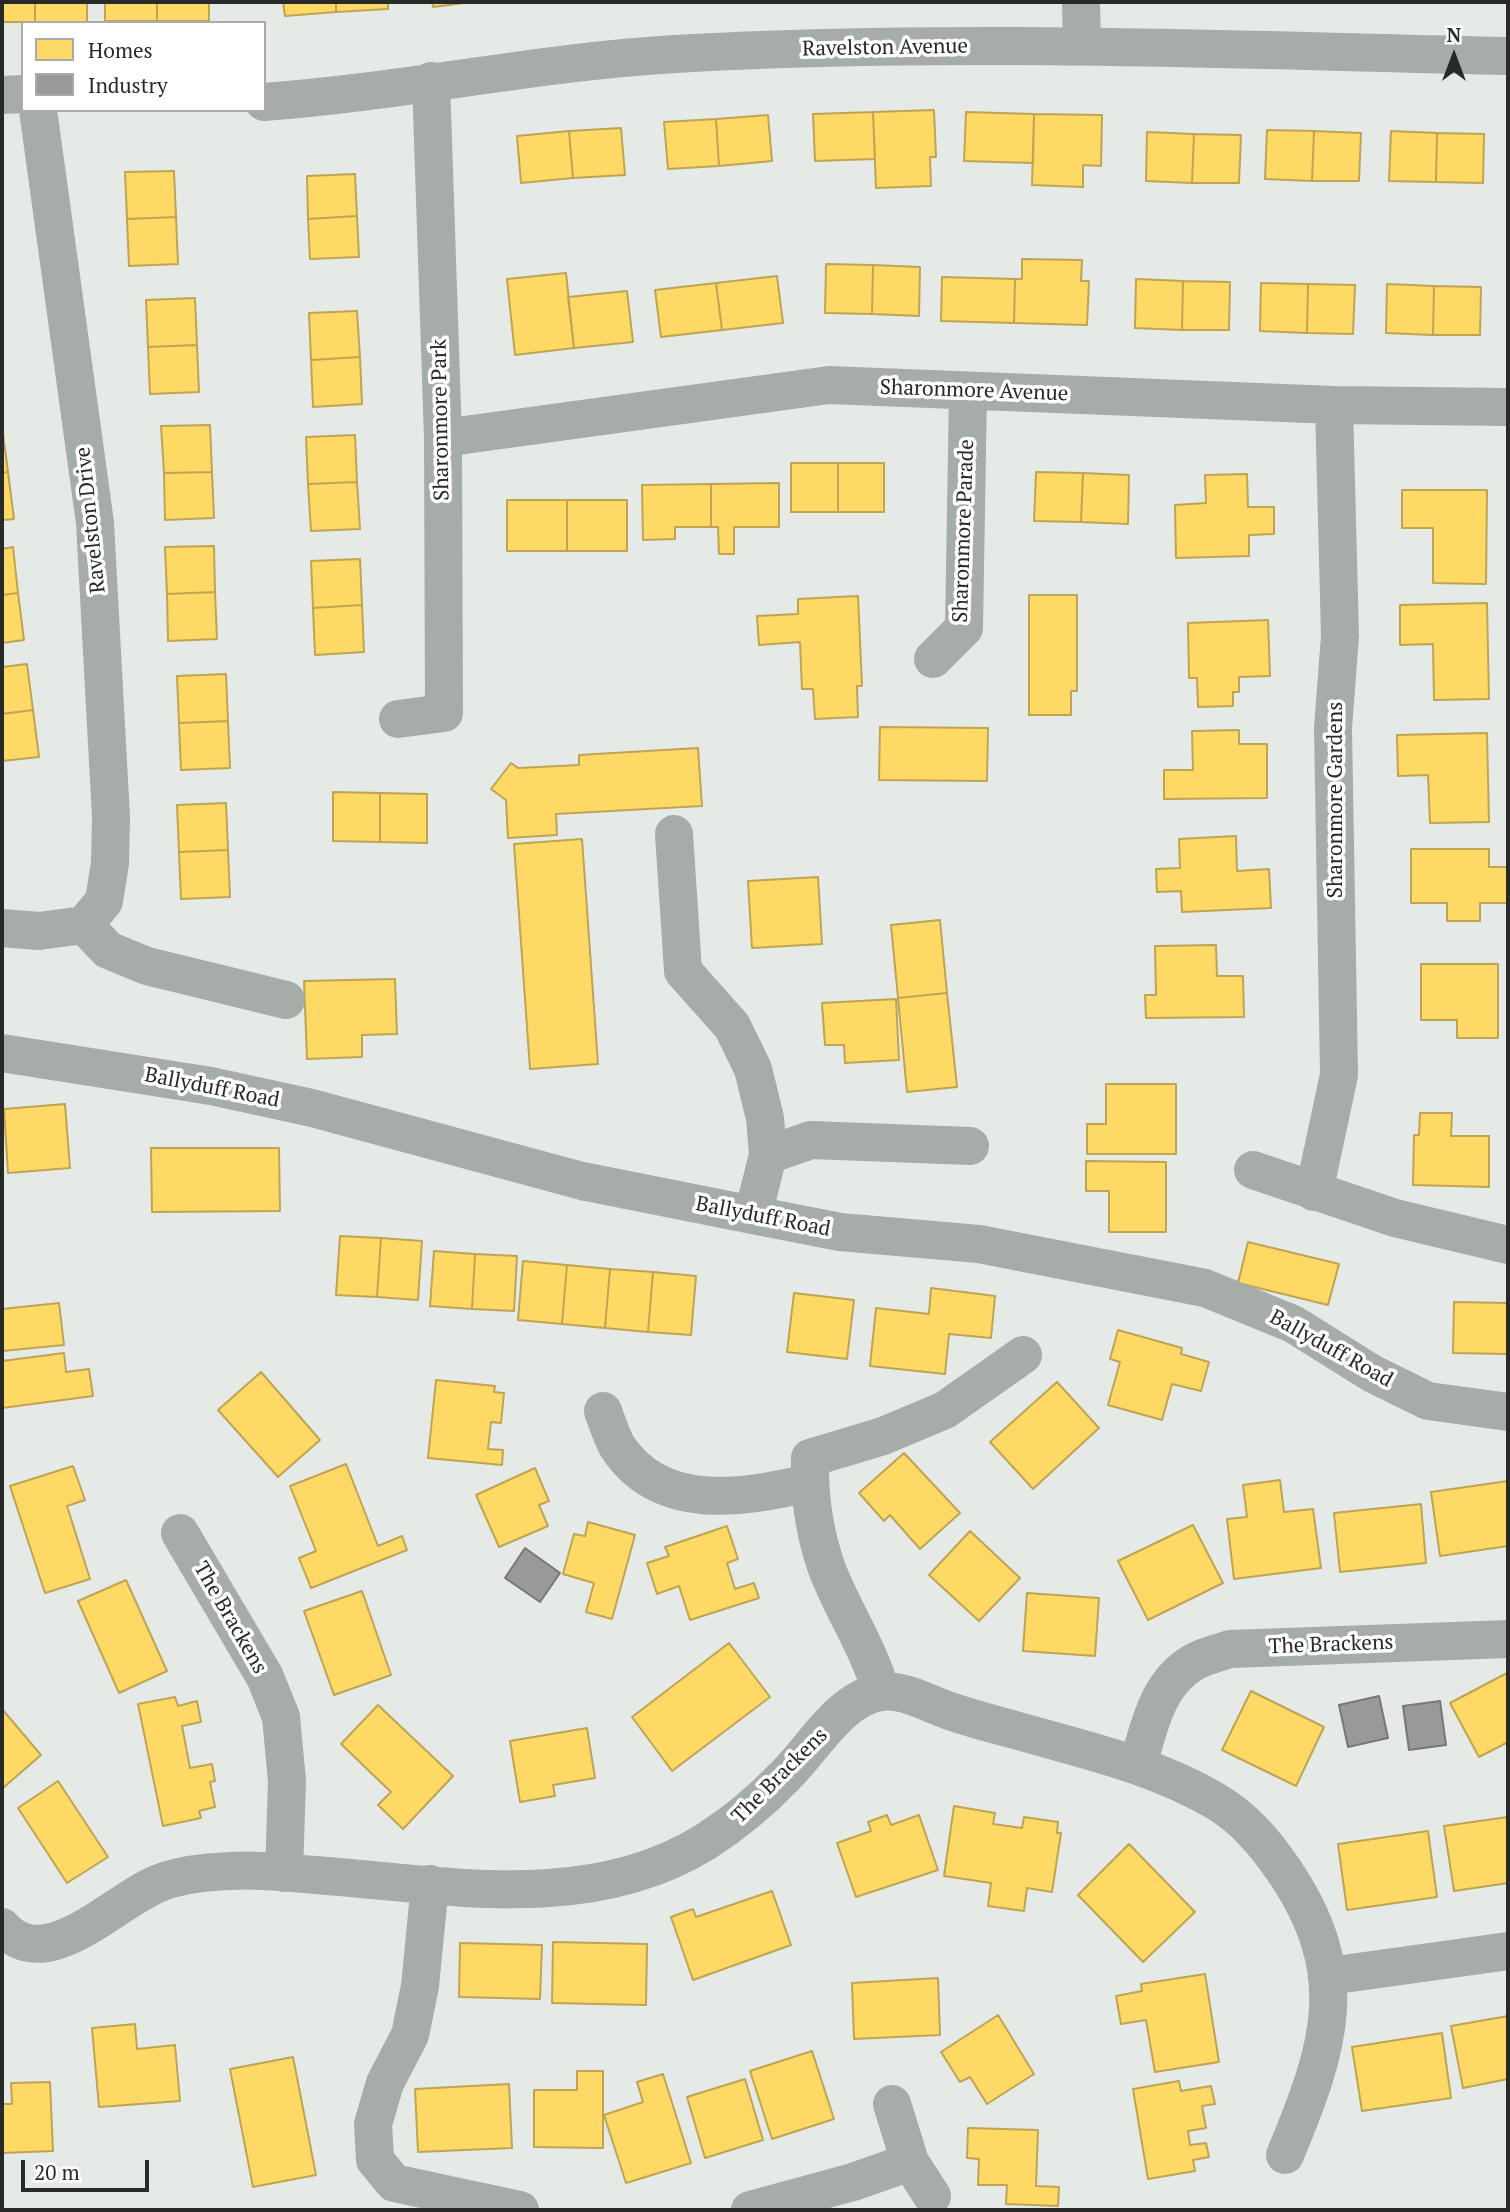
<!DOCTYPE html>
<html>
<head>
<meta charset="utf-8">
<style>
	body { margin:0 }
	#map { position:relative; width:1510px; height:2212px; overflow:hidden; background:#e5eae7; font-family:"PT Serif",serif }
	canvas { display:block }
	.frame { position:absolute; inset:0; border:4px solid #272a28; pointer-events:none }
	.legend { position:absolute; left:21px; top:21px; width:245px; height:91px; box-sizing:border-box; background:#fff; border:2px solid #a9aaa9; margin:0; padding:9px 12px; list-style:none; font-size:21px; color:#272a28 }
	.legend li { display:flex; align-items:center; gap:14px; height:35px }
	.legend b { width:35px; border:2px solid #a9aaa9 }
	.north { position:absolute; left:1419px; top:21px; width:70px; height:70px; -webkit-text-stroke:5px #fff; paint-order:stroke; rotate:0deg; font-size:19px; font-weight:700; line-height:28px; text-align:center; color:#272a28 }
	.north::after { content:''; display:block; margin:auto; width:24px; height:32px; background:#272a28; clip-path:polygon(50% 0,100% 100%,50% 72%,0 100%) }
	.scale { position:absolute; left:21px; top:2160px; width:128px; height:32px; box-sizing:border-box; border:4px solid #272a28; border-top:0; padding-left:9px; font-size:21px; line-height:24px; white-space:nowrap; color:#272a28; -webkit-text-stroke:5px #fff; paint-order:stroke }
</style>
</head>
<body>
<div id="map">
<canvas width="1510" height="2212"></canvas>
<div class="frame"></div>
<ul class="legend">
<li><b style="height:19px;background:#ffd966"></b>Homes</li>
<li><b style="height:19px;background:#999"></b>Industry</li>
</ul>
<div class="north">N</div>
<div class="scale">20 m</div>
</div>
<script>
const ctx = document.querySelector('canvas').getContext('2d');
ctx.lineJoin = 'round';
function fill(path, color) {
  ctx.fillStyle = color;
  ctx.fill(path, 'evenodd');
}
function trace(path, color, width, dash) {
  ctx.strokeStyle = color;
  ctx.lineWidth = width;
  ctx.lineCap = dash ? 'butt' : 'round';
  ctx.setLineDash(dash || []);
  ctx.stroke(path);
}
function label(font, color, halo, rows, align = 'center') {
  ctx.font = font + ' "PT Serif",serif';
  ctx.lineWidth = 7;
  ctx.setLineDash([]);
  ctx.textBaseline = 'middle';
  ctx.strokeStyle = halo;
  ctx.fillStyle = color;
  for (const [text, x, y, turn = 0] of rows) {
    ctx.save();
    ctx.translate(x, y);
    ctx.rotate((+turn || 0) * Math.PI / 180);
    ctx.textAlign = isNaN(turn) ? turn : align;
    if (halo) ctx.strokeText(text, 0, 0);
    ctx.fillText(text, 0, 0);
    ctx.restore();
  }
}
const homes = new Path2D(`
	M2,2h33v20h-33z
	M35,2h52v20h-52z
	M105,2h52v19h-52z
	M157,2h52v19h-52z
	M283,2h53v10l-51,4z
	M336,2h52v7l-52,3z
	M432,2h40l-39,5z
	M934,110l2,47h-6l1,29 -55,2 -3,-76z
	M873,112l2,47 -60,2 -2,-47z
	M966,112l68,2 -1,49 -69,-2z
	M1034,114l68,1 -1,51 -18,-1v22l-51,-2z
	M768,115l4,46 -53,5 -3,-47z
	M716,119l3,47 -51,3 -4,-47z
	M621,128l4,47 -52,3 -4,-47z
	M1267,130l47,1 -2,50 -47,-2z
	M569,131l4,47 -52,5 -4,-47z
	M1314,131l47,2 -2,48h-47z
	M1391,131l46,2 -1,49 -47,-1z
	M1147,132l47,2 -2,49 -46,-2z
	M1437,133l47,1 -1,49 -47,-1z
	M1194,134l47,1 -2,48h-47z
	M174,171l2,46 -49,2 -2,-47z
	M355,174l2,42 -49,3 -1,-43z
	M357,216l2,41 -49,2 -2,-40z
	M176,217l2,47 -49,2 -2,-47z
	M1022,259l60,1 -1,21h8l-2,44 -73,-2 1,-44h7z
	M826,264l47,1 -1,49 -47,-1z
	M873,265l47,2 -1,49 -47,-2z
	M566,273l8,75 -59,7 -8,-76z
	M777,276l6,47 -61,7 -6,-47z
	M942,277l73,2 -1,44 -73,-2z
	M1136,279l47,2 -1,49 -47,-2z
	M1183,281l47,1 -1,48h-47z
	M716,283l6,47 -61,7 -6,-47z
	M1261,283l47,1 -1,49 -47,-2z
	M1308,284l47,1 -2,49 -46,-1z
	M1387,284l47,2 -1,49 -47,-2z
	M1434,286l47,1 -1,48h-47z
	M627,291l6,51 -59,6 -6,-51z
	M195,298l2,47 -49,2 -2,-47z
	M357,311l3,46 -49,3 -2,-47z
	M197,345l2,47 -49,2 -2,-47z
	M360,357l2,47 -49,3 -2,-47z
	M210,425l2,47 -48,1 -3,-47z
	M2,426l6,46 -6,1z
	M355,435l2,47 -49,2 -2,-47z
	M791,463h47v49h-47z
	M838,463h46v49h-46z
	M8,472l6,47 -12,1v-47z
	M212,472l2,46 -49,2 -1,-47z
	M1036,472l47,1 -2,49 -47,-1z
	M1083,473l46,2 -1,49 -47,-2z
	M1247,474l1,33h26v27l-25,1v21l-73,2 -1,-53 31,-2 -1,-28z
	M357,482l3,47 -49,2 -3,-47z
	M779,483v44h-45v27h-15l-1,-27h-7v-43z
	M711,484v43h-36v12l-32,1 -1,-55z
	M1402,490h85l-1,94 -53,-1v-55h-31z
	M507,500h60v51h-60z
	M567,500h60v51h-60z
	M214,546l1,46 -48,2 -2,-47z
	M13,547l5,46 -16,2v-46z
	M360,559l2,46 -49,3 -2,-47z
	M215,592l2,47 -49,2 -1,-47z
	M18,593l6,47 -22,3v-48z
	M1029,595h48v96h-6v24h-42z
	M858,596l4,90h-5l1,31 -43,2 -2,-30h-11l-2,-47 -41,3 -2,-29 41,-2v-15z
	M1487,603l2,96 -55,1 -1,-56 -33,1v-40z
	M362,605l2,47 -49,3 -2,-47z
	M1268,620l2,56 -31,1v15h-6v14l-35,1 -1,-29h-8l-1,-55z
	M27,664l6,46 -31,4v-47z
	M226,674l2,47 -49,2 -2,-47z
	M33,710l6,47 -37,4v-47z
	M228,721l2,47 -49,2 -2,-47z
	M880,727l108,1 -1,53 -108,-1z
	M1239,730v14h28v54l-103,1v-29h29l-1,-39z
	M1487,733l2,89 -59,1 -2,-48 -30,1 -1,-41z
	M698,748l4,58 -146,8 1,21 -49,3 -2,-38 -15,-11 20,-26 7,5 61,-3v-10z
	M333,792l47,1v49l-47,-1z
	M380,793l47,1v49l-47,-1z
	M226,803l2,47 -49,2 -2,-47z
	M1236,836l1,35 32,-2 2,39 -89,4 -1,-21 -24,1 -1,-23 24,-1 -1,-29z
	M582,839l16,225 -68,5 -16,-225z
	M1411,849h78v18h19v36h-28v18h-33v-18h-36z
	M228,850l2,47 -49,2 -2,-47z
	M818,877l4,67 -70,4 -4,-67z
	M940,920l7,73 -49,5 -7,-73z
	M1216,945l1,31h26l1,41 -98,1 -1,-23h11l-1,-49z
	M1421,964h77v74h-41v-18h-36z
	M395,979l2,55 -35,1v22l-55,2 -3,-78z
	M947,993l10,94 -50,5 -9,-94z
	M896,999l3,61 -54,3 -1,-18h-19l-3,-42z
	M1106,1084h70v70h-89v-30h19z
	M65,1104l5,64 -62,5 -4,-64z
	M1420,1113h32l-1,23h38v51l-76,-2 1,-50h5z
	M151,1148h128l1,63 -128,1z
	M1086,1161l80,1v70h-57v-41h-23z
	M340,1236l41,2 -4,59 -41,-2z
	M381,1238l41,3 -4,59 -41,-3z
	M1248,1242l91,22 -11,41 -90,-22z
	M434,1251l41,3 -3,55 -42,-3z
	M475,1254l42,2 -3,55 -42,-2z
	M523,1261l44,4 -5,59 -44,-4z
	M567,1265l43,4 -5,59 -43,-4z
	M610,1269l43,3 -5,60 -43,-4z
	M653,1272l43,4 -5,59 -43,-3z
	M931,1288l64,8 -4,42 -42,-4 -4,40 -75,-8 6,-58 53,6z
	M794,1293l60,7 -7,59 -60,-7z
	M1454,1302l54,1v51l-55,-1z
	M59,1303l5,42 -62,6v-42z
	M1118,1330l64,18 -1,6 28,8 -8,29 -29,-7 -10,36 -54,-15 12,-43 -10,-3z
	M64,1353l2,19 23,-3 4,27 -91,12v-47z
	M261,1372l59,68 -42,37 -60,-67z
	M436,1380l59,6 -1,6 10,1 -3,30 -10,-1 -3,27 15,1 -1,15 -74,-7z
	M1057,1382l42,46 -66,61 -43,-47z
	M904,1453l56,60 -40,36 -30,-34 -6,6 -25,-28z
	M346,1464l32,82 24,-10 5,14 -96,38 -12,-30 17,-7 -26,-65z
	M73,1466l12,34 -18,6 23,73 -45,14 -35,-107z
	M535,1468l14,33 -10,4 9,21 -49,21 -23,-52z
	M1280,1480l4,32 29,-3 8,59 -87,11 -7,-60 20,-2 -4,-32z
	M1508,1481v65l-68,10 -9,-64z
	M1421,1504l5,59 -86,9 -6,-59z
	M588,1522l47,13 -23,84 -26,-7 8,-29 -31,-9 11,-40 11,2z
	M1193,1525l30,58 -75,37 -30,-59z
	M727,1526l11,33 -11,4 8,26 19,-6 5,15 -69,22 -11,-34 -22,8 -10,-31 22,-7 -4,-9z
	M970,1531l50,47 -41,43 -50,-46z
	M126,1580l41,91 -48,22 -41,-92z
	M362,1591l29,84 -57,20 -30,-84z
	M1027,1593l72,5 -4,58 -72,-5z
	M729,1643l41,54 -98,74 -40,-54z
	M1507,1673l1,69 -29,15 -29,-54z
	M1251,1691l73,36 -28,59 -74,-36z
	M175,1697l3,9 19,-5 4,21 -19,4 8,42 22,-4 3,17 -5,1 5,25 -16,4 2,7 -38,8 -25,-122z
	M378,1705l75,71 -50,53 -25,-24 13,-13 -50,-48z
	M2,1709l39,46 -38,33 -1,-1z
	M587,1728l8,50 -42,7 2,11 -35,6 -10,-61z
	M58,1781l50,76 -41,26 -49,-75z
	M954,1806l41,7 -2,11 29,4 2,-11 34,5 -1,11h4l-9,59 -25,-4 -3,23 -36,-5 3,-23 -47,-7z
	M887,1815l4,10 28,-10 19,55 -82,27 -19,-54 34,-12 -3,-9z
	M1508,1817v66l-54,8 -10,-65z
	M1428,1831l9,66 -90,13 -9,-66z
	M1129,1844l66,68 -52,50 -65,-67z
	M772,1891l19,54 -98,35 -22,-63 22,-8 3,8z
	M553,1942l94,2 -1,61 -94,-2z
	M460,1943l82,2 -2,54 -81,-2z
	M1205,1974l14,88 -64,10 -9,-52 -25,4 -5,-28 26,-5 -1,-7z
	M938,1978l2,57 -86,4 -2,-56z
	M998,2015l36,59 -47,30 -17,-27 -10,5 -19,-30z
	M1508,2016v63l-45,9 -12,-62z
	M135,2024l2,25 38,-4 5,56 -81,6 -7,-79z
	M1442,2033l9,65 -89,13 -10,-64z
	M812,2051l22,68 -62,20 -22,-68z
	M293,2057l23,118 -63,12 -23,-118z
	M577,2071h26v77l-69,-1v-57h43z
	M663,2074l28,89 -65,20 -22,-68 39,-13 -6,-20z
	M745,2079l18,61 -58,18 -18,-61z
	M1179,2081l2,10 30,-5 4,18 -13,2 4,22 -18,3 2,14 16,-2 3,14 -16,3 2,11 -47,8 -15,-90z
	M50,2082l3,69 -51,2v-49h10l-1,-21z
	M509,2084l3,64 -94,4 -3,-63z
	M968,2128l70,2 -2,56 23,1 -1,19 -52,-2 1,-19h-29l1,-26 -12,-1z`);
fill(homes, '#ffd966');
trace(homes, '#bea453', 2);
const industry = new Path2D(`
	M525,1548l35,25 -20,29 -35,-24z
	M1379,1696l9,42 -40,9 -9,-42z
	M1440,1701l6,44 -37,5 -6,-44z`);
fill(industry, '#999');
trace(industry, '#777877', 2);
trace(new Path2D(`
	M1081,2l1,44
	M2,95l21,-1
	M264,102c138,-10 274,-40 411,-48 278,-16 556,-4 833,2
	M38,110l57,413 16,294 -1,46 -6,38 -20,24
	M443,438l386,-53 505,20 174,2
	M933,659l31,-31 4,-237
	M398,719l46,-6 -1,-275 -12,-357
	M674,834l9,137 49,55 21,43 12,49 3,37 -15,60
	M84,925l24,25 39,16 139,34
	M2,928l37,3 45,-6
	M2,1053l209,33 101,22 270,73 171,34 87,17 139,12 226,44 88,36 80,50 55,27 80,11
	M768,1155l43,-15 159,6
	M1253,1170l142,48 113,27
	M1314,1192l25,-117 -6,-347 7,-92 -6,-231
	M603,1411c4,11 8,24 14,35 43,67 126,52 192,37
	M180,1533l85,144 16,40 6,64 -3,92
	M881,1692c-12,-44 -38,-81 -54,-123 -13,-37 -18,-73 -17,-111l73,-22 62,-26 78,-55
	M1138,1765c11,-38 19,-82 56,-103 10,-6 24,-9 36,-13l278,-10
	M430,1884l-10,102 -10,49 -25,48 -12,41 2,36 19,23 126,27
	M2,1927c45,51 114,-29 160,-45 21,-8 45,-10 68,-11 28,-2 58,2 86,4 129,10 273,39 389,-33 30,-19 55,-40 80,-66 27,-26 55,-78 96,-84 24,-3 45,11 66,18 25,9 50,15 75,22 67,19 134,34 195,70 28,17 48,41 66,67 72,105 47,178 2,286
	M1329,1976l179,-25
	M892,2104l18,58 22,34
	M750,2210l103,-28 57,-20`), '#a6ada8', 38);
label('21px', '#272a28', '#fff', [
	["Ravelston Avenue",885,48,-1],
	["Sharonmore Avenue",974,391,2],
	["Sharonmore Park",441,420,-91],
	["Ravelston Drive",91,520,-96],
	["Sharonmore Parade",964,531,-88],
	["Sharonmore Gardens",1336,800,-90],
	["Ballyduff Road",212,1088,11],
	["Ballyduff Road",763,1217,11],
	["Ballyduff Road",1331,1349,29],
	["The Brackens",230,1618,60],
	["The Brackens",1331,1645,-2],
	["The Brackens",780,1776,-45]
]);
</script>
</body>
</html>
